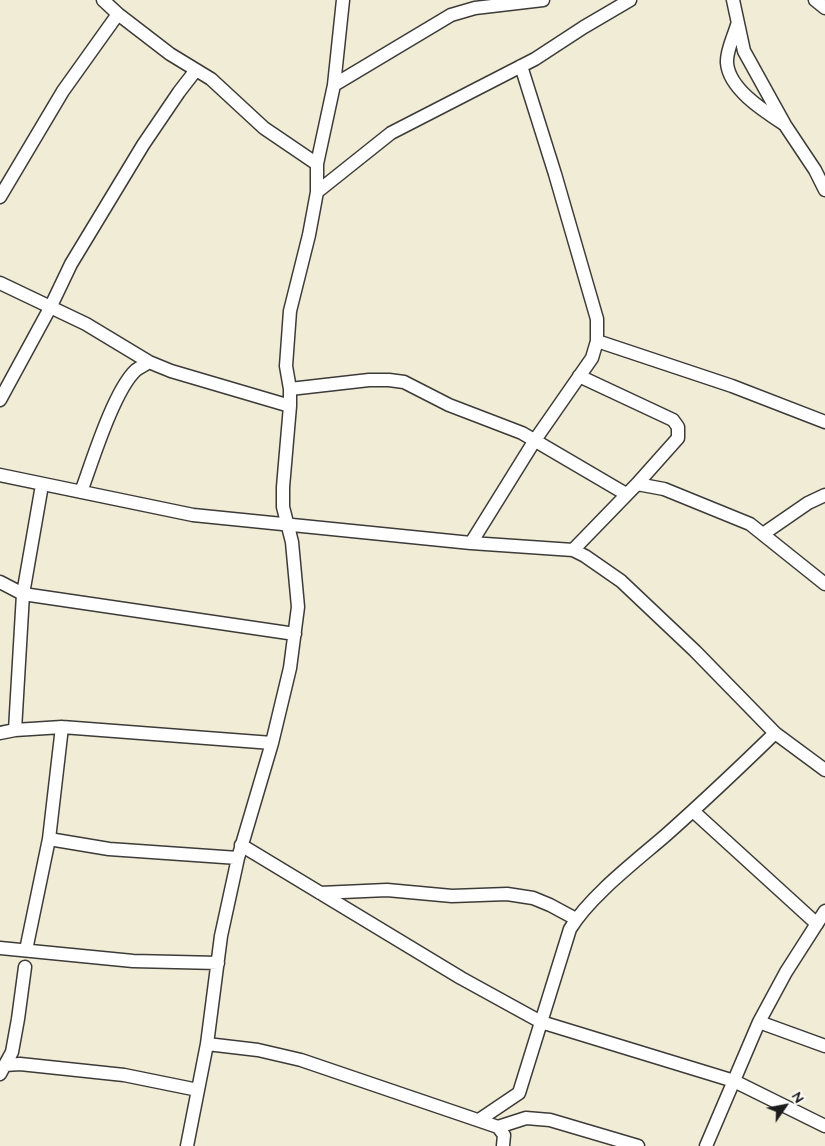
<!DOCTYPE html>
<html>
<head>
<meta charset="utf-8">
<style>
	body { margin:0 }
	#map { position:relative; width:825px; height:1146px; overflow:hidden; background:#f1ecd6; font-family:"Architects Daughter",sans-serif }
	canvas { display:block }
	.north { position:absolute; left:760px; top:1081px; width:50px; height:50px; -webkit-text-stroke:4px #fdfcf7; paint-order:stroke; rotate:57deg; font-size:14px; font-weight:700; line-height:20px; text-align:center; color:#1c1c1c }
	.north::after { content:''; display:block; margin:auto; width:18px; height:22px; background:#1c1c1c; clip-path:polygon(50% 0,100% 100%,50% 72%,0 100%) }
</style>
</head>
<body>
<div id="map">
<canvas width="825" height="1146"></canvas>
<div class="north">N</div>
</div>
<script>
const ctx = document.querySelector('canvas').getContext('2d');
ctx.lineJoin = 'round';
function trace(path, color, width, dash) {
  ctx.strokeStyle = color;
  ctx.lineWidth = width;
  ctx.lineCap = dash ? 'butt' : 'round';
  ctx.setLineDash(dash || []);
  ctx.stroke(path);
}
const minor = new Path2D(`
	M103,0l15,14 52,40 41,25 53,49 53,36
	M733,0l11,51 41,74 30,45 10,20
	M815,0l10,8
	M737,25c-3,11 -11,26 -10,38 2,26 37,48 57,61
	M334,85l117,-70 24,-7 68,-8
	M317,192l74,-59 144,-74 49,-32 46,-27
	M0,197l63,-106 55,-77
	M0,283l86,41 63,38 22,9 119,35
	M597,341l135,45 93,36
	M290,389l79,-9h20l15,2 45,23 73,28 104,61
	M0,400l50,-92 21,-44 72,-119 36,-53 17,-22
	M0,475l193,40 278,28 102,7 12,6 36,25 74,70 80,82 50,37
	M637,484l27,5 86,35 75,60
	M81,492c11,-30 33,-102 55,-122 4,-3 9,-5 13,-8
	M763,534l45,-31 17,-8
	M471,543l64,-103 57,-82 5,-17v-22l-42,-145 -34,-108
	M573,550l64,-66 41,-46v-11l-5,-7 -94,-44
	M0,582l23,12 272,40
	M15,730l8,-136 19,-109
	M0,733l15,-3 47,-3 210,16
	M693,811l124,113
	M49,839l60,10 129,9
	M241,845l220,133 80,44 193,59 91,45
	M320,893l67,-3 65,6 55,-2 26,4 17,7 26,14
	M0,948l133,13 85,2
	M26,950l23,-111 13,-112
	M759,1022l66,24
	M207,1044l51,6 43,10 197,67 6,8 -1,11
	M5,1065l15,-1 104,11 74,15
	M0,1074l12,-22 6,-33 7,-52
	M479,1120l40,-27 51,-164c20,-33 66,-68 96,-94 37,-33 73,-67 109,-102
	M498,1127l28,-9 24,2 88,26
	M187,1146l20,-102 14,-108 17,-78 34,-115 18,-75 8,-61 -6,-65 -9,-35v-20l7,-81v-17l-4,-23 4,-55 19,-76 8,-43v-28l17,-79 9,-85
	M706,1146l53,-124 27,-50 39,-61`);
trace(minor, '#3c3b38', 15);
trace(minor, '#fff', 12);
</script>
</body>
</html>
